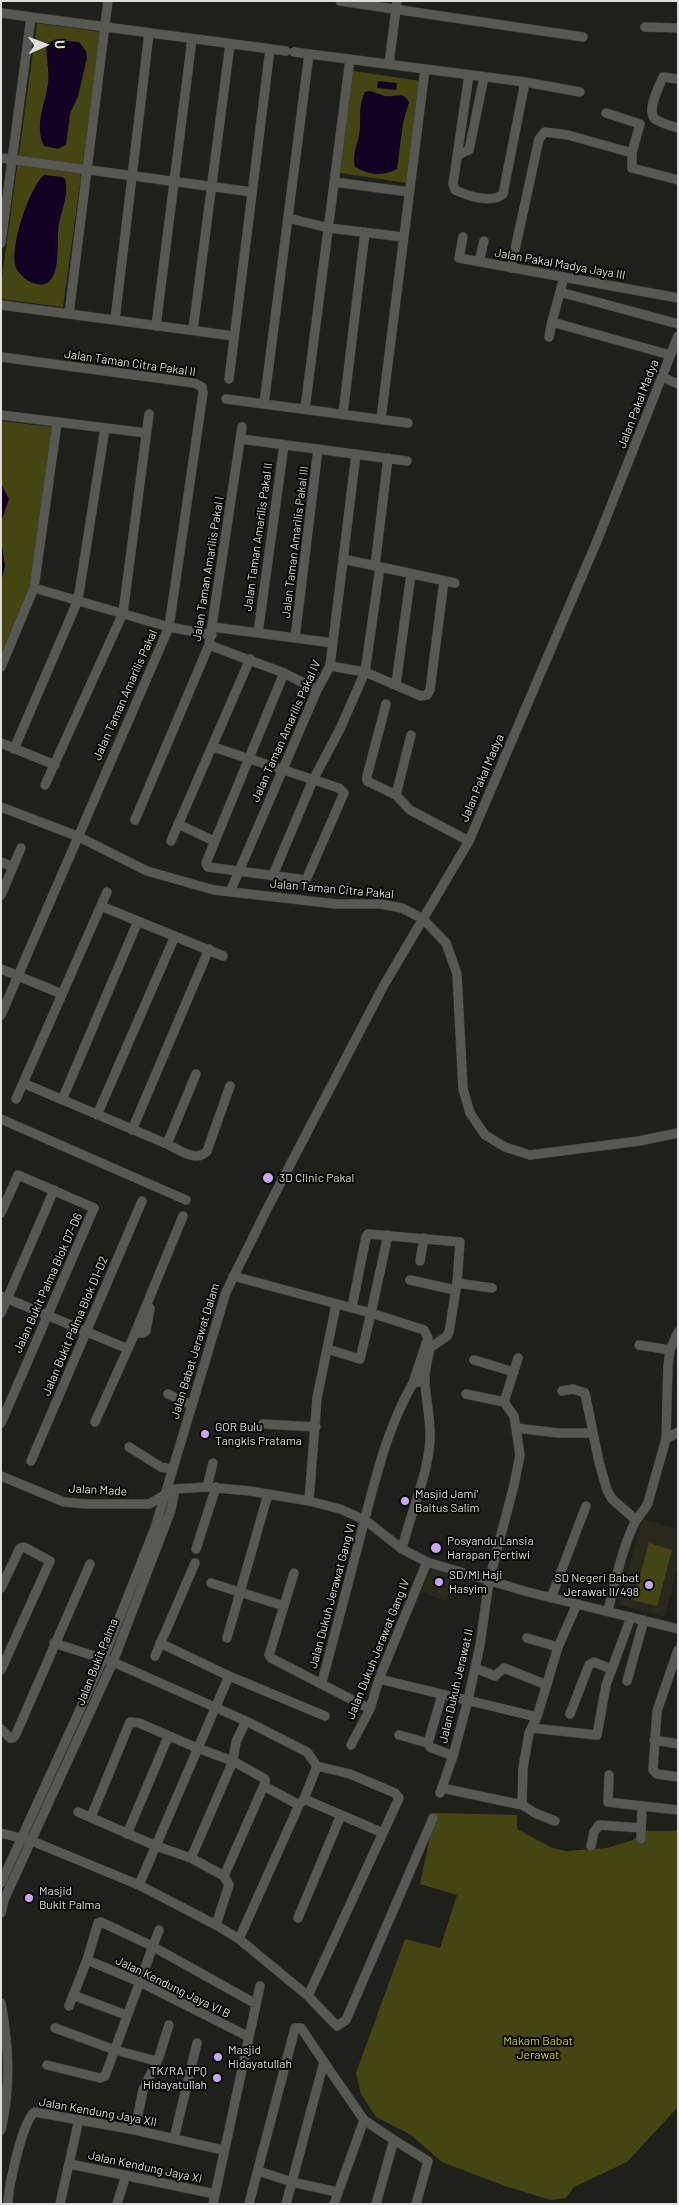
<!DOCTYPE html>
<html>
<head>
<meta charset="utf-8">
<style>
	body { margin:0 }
	#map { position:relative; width:679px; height:2205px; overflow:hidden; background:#20201b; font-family:Barlow,sans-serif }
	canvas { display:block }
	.frame { position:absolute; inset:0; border:2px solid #ddddda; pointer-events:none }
	.north { position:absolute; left:20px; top:20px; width:50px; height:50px; -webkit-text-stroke:4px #090908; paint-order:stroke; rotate:88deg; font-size:14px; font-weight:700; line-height:20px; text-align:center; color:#ddddda }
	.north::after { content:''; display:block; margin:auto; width:18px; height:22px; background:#ddddda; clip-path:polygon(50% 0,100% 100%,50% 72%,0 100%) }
</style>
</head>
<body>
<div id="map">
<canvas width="679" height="2205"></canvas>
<div class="frame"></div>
<div class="north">U</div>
</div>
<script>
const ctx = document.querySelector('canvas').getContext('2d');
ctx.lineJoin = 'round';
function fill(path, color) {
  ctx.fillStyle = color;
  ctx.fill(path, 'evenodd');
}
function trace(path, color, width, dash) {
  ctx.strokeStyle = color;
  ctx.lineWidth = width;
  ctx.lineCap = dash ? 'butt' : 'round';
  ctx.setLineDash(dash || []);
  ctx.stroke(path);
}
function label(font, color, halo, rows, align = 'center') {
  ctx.font = font + ' Barlow,sans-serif';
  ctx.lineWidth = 4;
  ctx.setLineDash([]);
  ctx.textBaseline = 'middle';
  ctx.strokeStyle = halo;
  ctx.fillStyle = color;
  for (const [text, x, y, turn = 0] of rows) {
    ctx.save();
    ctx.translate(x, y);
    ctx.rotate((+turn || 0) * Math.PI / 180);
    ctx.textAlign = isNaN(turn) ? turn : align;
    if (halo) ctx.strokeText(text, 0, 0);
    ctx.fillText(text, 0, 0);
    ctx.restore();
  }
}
fill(new Path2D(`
	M642,1519l36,10v35l-13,53 -46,-12z
	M434,1565l22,8 -10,28 -25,-9z`), '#28281d');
fill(new Path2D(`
	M37,23l64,9 -38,275 -62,-8v-14z
	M353,71l68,10 -14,102 -67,-10z
	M1,421l51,6 -21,160 -30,68z
	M649,1543l23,7 -15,56 -24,-6z
	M435,1813l82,2v14l35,19 14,3 41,-3 26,-8 11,-9h34v276l-51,55 -53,25 -8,11 -15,2 -46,-14 -63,-24 -31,-27 -35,-18 -15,-23 -5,-21 49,-134 35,9 17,-53 -37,-11z`), '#454514');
fill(new Path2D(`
	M55,40l24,2 7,9 1,7 -9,38 -8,18 -4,31 -8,4 -14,-3c-10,-21 1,-41 4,-62 2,-14 -3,-27 -1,-40z
	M378,81l19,2 -1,7 -19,-2z
	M369,91c5,1 10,3 16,5 10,2 18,-6 24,6l-6,21 -6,46c-15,8 -27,6 -42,-2 -3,-13 2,-20 4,-32 3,-15 -2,-28 6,-43z
	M44,175l18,2 3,2c5,18 -6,35 -7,53 -1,15 4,62 -25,51 -6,-2 -14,-9 -17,-15 -7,-20 13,-80 28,-93z
	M1,484l8,15 -8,23z
	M1,539l4,27 -4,16z`), '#120123');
const minor = new Path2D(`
	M108,1l-39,313 165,22
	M340,1l243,36
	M1,13l285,38
	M645,27l33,1
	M294,52l231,30 55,10
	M389,64l8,-63
	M469,75l-16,109 2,6c13,6 37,14 48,4l22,-112
	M678,79l-15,-2c-4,10 -17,33 -8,42 6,4 16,7 23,9
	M606,113l34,11 -8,29
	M458,155l11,-5 15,-73
	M1,158l251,34
	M334,182l75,10
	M288,218l41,10 74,9
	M463,237l-4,21 219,40
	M1,243l30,-226
	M479,262l5,-21
	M511,268l28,-129 6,-7 23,3 64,18v15l46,12
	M564,277l-12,45 118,33
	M560,292l118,32
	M1,305l68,9
	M115,320l34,-287
	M156,326l36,-287
	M193,330l37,-286
	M549,337l3,-15
	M1,357l193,26 8,4 1,6 -34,234 -168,388
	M662,377l16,7
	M229,379l41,-330
	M226,399l182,24
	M264,404l45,-350
	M305,409l45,-350
	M343,414l22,-182
	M1,415l145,18
	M381,419l44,-350
	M241,439l166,22
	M343,559l112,24
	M375,566l13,-108
	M34,588l135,39 43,8
	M213,627l120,16
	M258,633l26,-188
	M295,638l23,-189
	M209,645l75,28 33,17
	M330,666l35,6 56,24 6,-1 3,-5 14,-109
	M1,667l33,-79 23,-165
	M396,684l15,-110
	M386,704l-19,72v5l29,14 14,15 59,31
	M1,743l54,22
	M213,747l126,41 5,5 -38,87 -98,-13 -2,-4 78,-190
	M14,749l64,-149 27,-172
	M45,785l78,-172 26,-199
	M396,795l15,-60
	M1,807l76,29 70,35 67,19 122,14h45l21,4 21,11 23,24 11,31 6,115 7,24 15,22 20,12 25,8 109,-14 39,-8
	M135,820l74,-175 33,-218
	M178,824l36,17
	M171,841l79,-182
	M1,862l12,5
	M273,875l40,-95 27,-51 25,-57 15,-105
	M230,892l87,-202 13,-24 26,-212
	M1,895l20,-47
	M101,906l122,50
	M1,969l61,25
	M196,1074l-29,70c13,6 29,19 40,7l23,-65
	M23,1083l144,61
	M16,1099l91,-207
	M62,1100l76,-179
	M97,1115l78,-179
	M1,1119l185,81
	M132,1130l77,-181
	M1,1213l17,-38 76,33 -93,215
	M420,1261l4,-23
	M233,1276l138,37 17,-78
	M410,1280l45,10
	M457,1283l35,5
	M1,1296l127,53
	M352,1307l14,-70 2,-3 92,8 -3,41 -8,49 -2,4 -17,12c-2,11 -6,23 -5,34 1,20 6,38 5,58 -2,36 -20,74 -28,109
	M1,1313l53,-123
	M135,1333h8l3,-2 4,-23
	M639,1345l31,5 -2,16 -2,73
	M327,1349l33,10 11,-46 53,17 4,8 -15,45
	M670,1350l8,-18
	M474,1360l40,12
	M562,1391l11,-2 12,4 14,69 8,28 5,9 24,21
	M168,1394l23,11
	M466,1394l38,8
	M95,1422l40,-89 48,-117
	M263,1424l53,3
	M516,1428l42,5h35
	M129,1447l32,20 10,2
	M31,1461l111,-260
	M1,1476l63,26 22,2h63l26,-15 32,-2 43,4 59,10 31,8 25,11 37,29 25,13 101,30 150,37
	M207,1487l6,-24
	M309,1501l8,-103 19,-93
	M196,1549l20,-62
	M294,1573l-25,82 2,3 99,51
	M211,1583l73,23
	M1,1588l19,-40 4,-1 26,14 -49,109
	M551,1598l35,-92
	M608,1611c7,-29 14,-62 27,-89 4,-7 10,-12 13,-19l18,-64 12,-7
	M227,1638l41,-144
	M527,1638l31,9
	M54,1643l59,19 133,59 61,31 10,14 -13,33 -5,6 -60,134
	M160,1643l69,33 96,40
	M678,1650l-21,61 -4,59 4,4 21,3
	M155,1656l40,-93
	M475,1668l20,8 9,-8 43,17
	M379,1679l158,38
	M627,1681l17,-61
	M322,1682c13,-50 27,-101 40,-152 13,-50 25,-102 51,-147l11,-2
	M442,1695l-14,48 2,4 23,9
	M570,1714l19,-49 5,-3 17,7
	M532,1728l65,7 9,-50 25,-68
	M1,1729l9,9h3l3,-4 74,-170
	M399,1735l29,8
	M654,1740l24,4
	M351,1745l19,-36 9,-30 48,-117
	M609,1775l-1,27 34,4
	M264,1786l35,19
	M442,1788l80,17
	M440,1793l13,-37 15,-56 12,-55 9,-64 25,-96 6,-30 -6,-39 -10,-14 14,-44
	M304,1799l79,34
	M78,1812l78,34 35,12 33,18 5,9 -13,40
	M91,1817l39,-95 9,1 58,25 36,13 32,18v4l-41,93
	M555,1821l-20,-8 -13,-8 1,-37 6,-35 8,-16 21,-70 19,-43
	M1,1833l31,8 107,44 77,40 23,14 69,57 29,30 9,-6 87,-202
	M127,1834l41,-97
	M641,1839l1,-33 36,4
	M591,1846l3,-14 5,-7 42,3
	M191,1858l42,-97 3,-19 10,-21
	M1,1883l102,-224 52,-131 71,-236 41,-83 117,-224 85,-144 128,-300 81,-205
	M139,1885l90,-209
	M1,1913l3,-13 109,-238 58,-152 4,-21
	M298,1918l43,-103
	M87,1960l53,22 109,55
	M73,1995l53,20
	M308,1996l91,-198 -4,-5 -45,-19 -33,-8
	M1,2003c8,45 10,82 0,127
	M69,2006l18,-46 11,-37 3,-1 51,24 104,58
	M55,2028l60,22 41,11
	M324,2062l40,58 30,20 -18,64
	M47,2065l53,13 5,-2 54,-146
	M1,2092v1
	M135,2130l8,-40 16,-33 10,-32
	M174,2139l23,-96
	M394,2140l34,21 -12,43
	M70,2164l145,30
	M258,2171l34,11 45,10
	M8,2204c0,-16 15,-86 27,-92l100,18 88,20
	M60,2204l19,-85
	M117,2204l9,-29
	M213,2204l47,-218
	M249,2204l46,-176h6l23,34 -38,142
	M334,2204l30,-84`);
trace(minor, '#3d3d39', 10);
trace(minor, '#575852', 9);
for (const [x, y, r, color] of [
	[268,1178,6,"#c6a6f0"],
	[205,1434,5,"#c6a6f0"],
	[405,1501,5,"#c6a6f0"],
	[436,1548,6,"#c6a6f0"],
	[439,1582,5,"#c6a6f0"],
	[649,1585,5,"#c6a6f0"],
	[29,1898,5,"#c6a6f0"],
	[218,2057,5,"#c6a6f0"],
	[217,2078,5,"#c6a6f0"]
]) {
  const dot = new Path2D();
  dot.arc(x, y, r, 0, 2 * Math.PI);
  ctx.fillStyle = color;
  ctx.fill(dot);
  trace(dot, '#090908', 2);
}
label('12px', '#ddddda', '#090908', [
	["Jalan Pakal Madya Jaya III",560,264,10],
	["Jalan Taman Citra Pakal II",130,363,8],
	["Jalan Pakal Madya",638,404,-69],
	["Jalan Taman Amarilis Pakal II",258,537,-82],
	["Jalan Taman Amarilis Pakal III",295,542,-83],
	["Jalan Taman Amarilis Pakal I",208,569,-81],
	["Jalan Taman Amarilis Pakal",125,695,-66],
	["Jalan Taman Amarilis Pakal IV",286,731,-66],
	["Jalan Pakal Madya",482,778,-67],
	["Jalan Taman Citra Pakal",332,889,5],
	["Jalan Bukit Palma Blok D7-D6",48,1283,-66],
	["Jalan Bukit Palma Blok D1-D2",75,1326,-67],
	["Jalan Babat Jerawat Dalam",195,1351,-73],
	["Jalan Made",98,1490,3],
	["Jalan Dukuh Jerawat Gang VI",332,1596,-75],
	["Jalan Dukuh Jerawat Gang IV",378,1649,-68],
	["Jalan Bukit Palma",97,1662,-68],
	["Jalan Dukuh Jerawat II",456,1686,-77],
	["Jalan Kendung Jaya VI B",173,1987,26],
	["Jalan Kendung Jaya XII",98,2112,10],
	["Jalan Kendung Jaya XI",145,2167,12]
]);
label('12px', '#ddddda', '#090908', [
	["3D Clinic Pakal",279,1178],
	["GOR Bulu",215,1427],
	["Tangkis Pratama",215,1441],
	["Masjid Jami'",415,1494],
	["Baitus Salim",415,1508],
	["Posyandu Lansia",447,1541],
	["Harapan Pertiwi",447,1555],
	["SD/MI Haji",449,1575],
	["Hasyim",449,1589],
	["SD Negeri Babat",639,1578,"right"],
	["Jerawat II/498",639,1592,"right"],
	["Masjid",39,1891],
	["Bukit Palma",39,1905],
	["Masjid",228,2050],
	["Hidayatullah",228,2064],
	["TK/RA TPQ",207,2071,"right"],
	["Hidayatullah",207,2085,"right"]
], 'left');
label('12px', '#c8c745', '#090908', [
	["Makam Babat",538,2041],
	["Jerawat",538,2055]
]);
</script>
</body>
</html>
